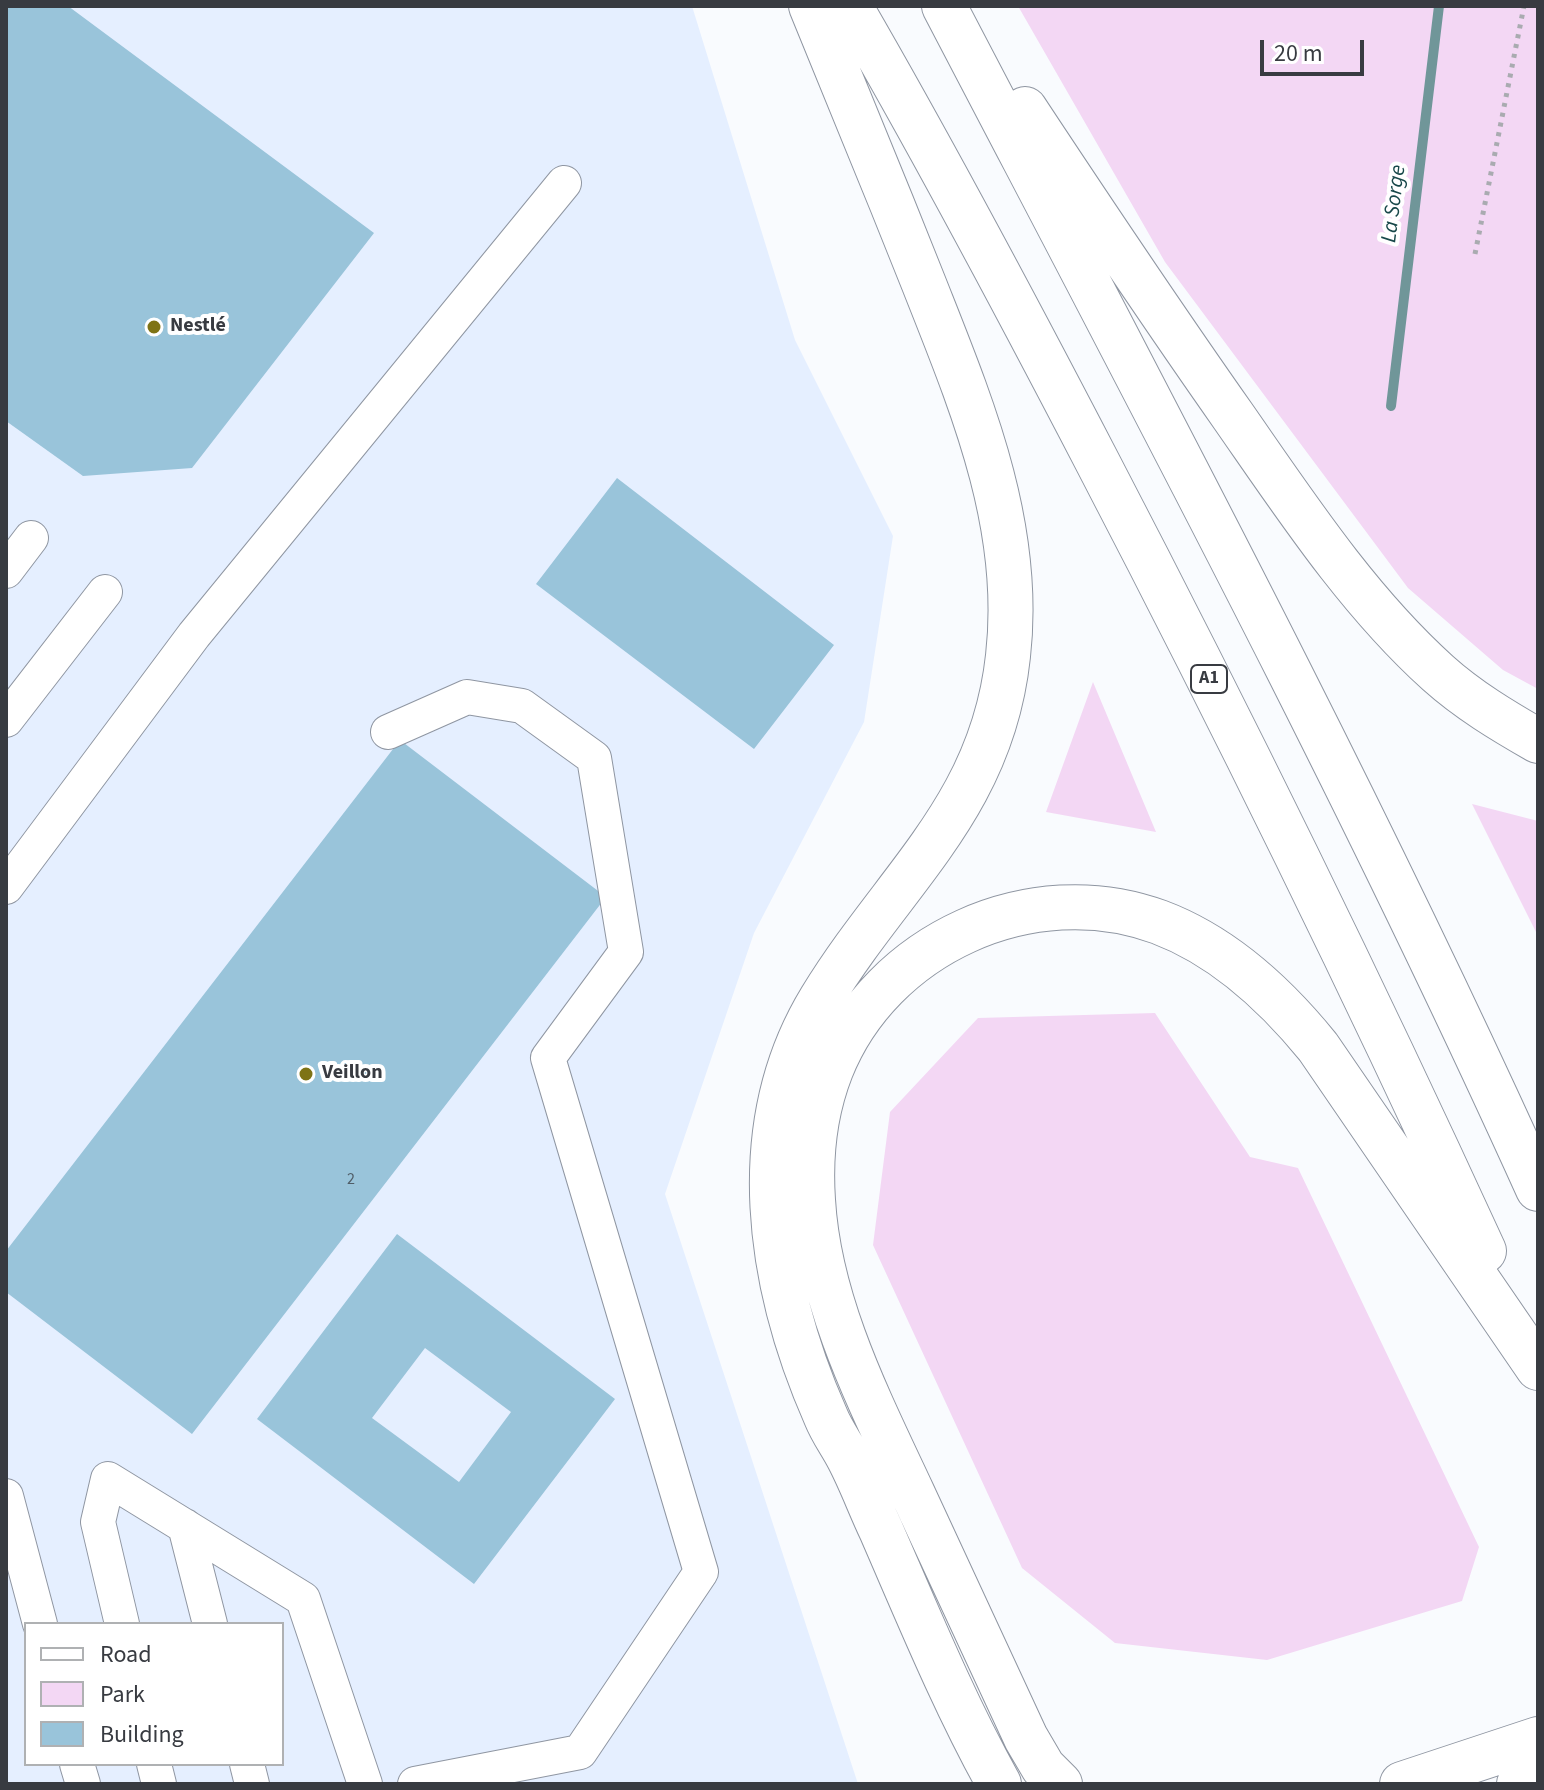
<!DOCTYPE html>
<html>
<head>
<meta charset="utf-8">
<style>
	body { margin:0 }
	#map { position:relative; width:1544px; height:1790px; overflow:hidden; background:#f9fbfe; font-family:"Source Sans 3",sans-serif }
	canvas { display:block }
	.frame { position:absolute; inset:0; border:8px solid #383b41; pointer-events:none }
	.legend { position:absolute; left:24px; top:1622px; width:260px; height:144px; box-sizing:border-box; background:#fff; border:2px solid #afb1b3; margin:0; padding:10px 14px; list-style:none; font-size:24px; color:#383b41 }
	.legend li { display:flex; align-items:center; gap:16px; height:40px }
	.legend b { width:40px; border:2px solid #afb1b3 }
	.scale { position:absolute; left:1260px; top:40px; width:104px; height:36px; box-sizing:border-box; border:4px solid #383b41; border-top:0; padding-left:10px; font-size:24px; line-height:28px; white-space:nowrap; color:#383b41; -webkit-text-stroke:6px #fff; paint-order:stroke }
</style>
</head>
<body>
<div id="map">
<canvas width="1544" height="1790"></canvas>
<div class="frame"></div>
<ul class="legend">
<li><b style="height:10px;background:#fff"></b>Road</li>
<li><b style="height:22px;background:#f3d7f4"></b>Park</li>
<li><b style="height:22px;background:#99c4da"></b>Building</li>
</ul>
<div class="scale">20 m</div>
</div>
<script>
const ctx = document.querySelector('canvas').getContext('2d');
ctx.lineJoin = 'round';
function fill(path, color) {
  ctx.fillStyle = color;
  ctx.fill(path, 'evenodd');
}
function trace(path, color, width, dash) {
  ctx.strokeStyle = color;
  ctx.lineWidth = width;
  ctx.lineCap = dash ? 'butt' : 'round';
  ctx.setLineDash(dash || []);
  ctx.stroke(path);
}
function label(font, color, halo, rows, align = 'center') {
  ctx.font = font + ' "Source Sans 3",sans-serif';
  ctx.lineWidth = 8;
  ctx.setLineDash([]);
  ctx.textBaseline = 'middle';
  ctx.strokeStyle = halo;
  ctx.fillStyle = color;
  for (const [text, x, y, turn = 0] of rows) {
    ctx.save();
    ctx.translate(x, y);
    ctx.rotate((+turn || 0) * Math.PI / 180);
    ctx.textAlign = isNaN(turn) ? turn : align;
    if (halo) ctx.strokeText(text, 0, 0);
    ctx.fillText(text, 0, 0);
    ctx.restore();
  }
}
fill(new Path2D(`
	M6,6h686l103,334 98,196 -29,186 -110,211 -89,261 193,590h-852zM26,1624h256v140h-256z`), '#e5efff');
fill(new Path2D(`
	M1018,6h520v683l-35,-19 -95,-82 -243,-326z
	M1093,682l63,150 -110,-20z
	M1472,804l66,17v115z
	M1155,1013l95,144 48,11 181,379 -17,54 -195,59 -152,-17 -93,-75 -149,-323 17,-133 88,-94z`), '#f3d7f4');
trace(new Path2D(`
	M1391,406l48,-400`), '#709699', 10);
fill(new Path2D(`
	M6,6h62l306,227 -182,235 -109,8 -77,-55z
	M617,478l217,167 -80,104 -218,-165z
	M400,740l206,157 -414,537 -186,-142v-41z
	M397,1234l218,165 -141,185 -217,-165zM425,1348l86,64 -52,70 -87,-64z`), '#99c4da');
const minor = new Path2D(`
	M6,571l25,-33
	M6,720l99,-128
	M388,732l79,-35 55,9 72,52 32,194 -78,106 153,514 -121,180 -165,32
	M6,887l188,-252 370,-452
	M6,1496l34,128
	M185,1526l25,98
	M122,1624l-24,-102 10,-43 195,120 62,185
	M77,1764l6,20
	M154,1764l5,20
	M247,1764l5,20`);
const major = new Path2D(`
	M1402,1784l136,-45
	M1519,1784l19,-6`);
const highway = new Path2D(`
	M811,6c38,92 76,185 113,278 47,119 99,241 84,372 -16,151 -114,223 -187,343 -78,128 -53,287 5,418 6,15 16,28 23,42 12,23 21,48 32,71 37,85 73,173 118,254
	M850,6c87,150 168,303 248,457 135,259 264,522 386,788
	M944,6c204,391 412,780 594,1183
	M1025,109c68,103 137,206 208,307 62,89 124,184 205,257 30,27 65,48 100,68
	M1060,1784l-17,-17 -17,-29c-38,-82 -76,-164 -114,-246 -43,-92 -93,-189 -99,-292 -3,-44 2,-89 18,-130 50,-126 200,-195 328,-148 64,24 116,72 159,125l220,321`);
trace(minor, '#8f96a2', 36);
trace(major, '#8f96a2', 46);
trace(highway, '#8f96a2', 46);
trace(new Path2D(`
	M1475,254l49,-248`), '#a9abb0', 5, [4, 6]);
trace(minor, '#fff', 34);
trace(major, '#fff', 44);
trace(highway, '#fff', 44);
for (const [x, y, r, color] of [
	[154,327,8,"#7e7315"],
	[306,1074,8,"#7e7315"]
]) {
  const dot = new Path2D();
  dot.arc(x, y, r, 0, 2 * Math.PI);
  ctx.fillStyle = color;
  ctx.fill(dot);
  trace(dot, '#fff', 3);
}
label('16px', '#505d67', null, [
	["2",351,1180]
]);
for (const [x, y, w] of [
	[1209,679,36]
]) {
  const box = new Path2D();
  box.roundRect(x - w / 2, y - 14, w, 28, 6);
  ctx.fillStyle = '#fff';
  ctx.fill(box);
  trace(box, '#383b41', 2);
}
label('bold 18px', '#383b41', null, [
	["A1",1209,679]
]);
label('bold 20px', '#383b41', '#fff', [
	["Nestlé",170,327],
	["Veillon",322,1074]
], 'left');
label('italic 22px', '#18484a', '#fff', [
	["La Sorge",1395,204,-83]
]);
</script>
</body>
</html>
